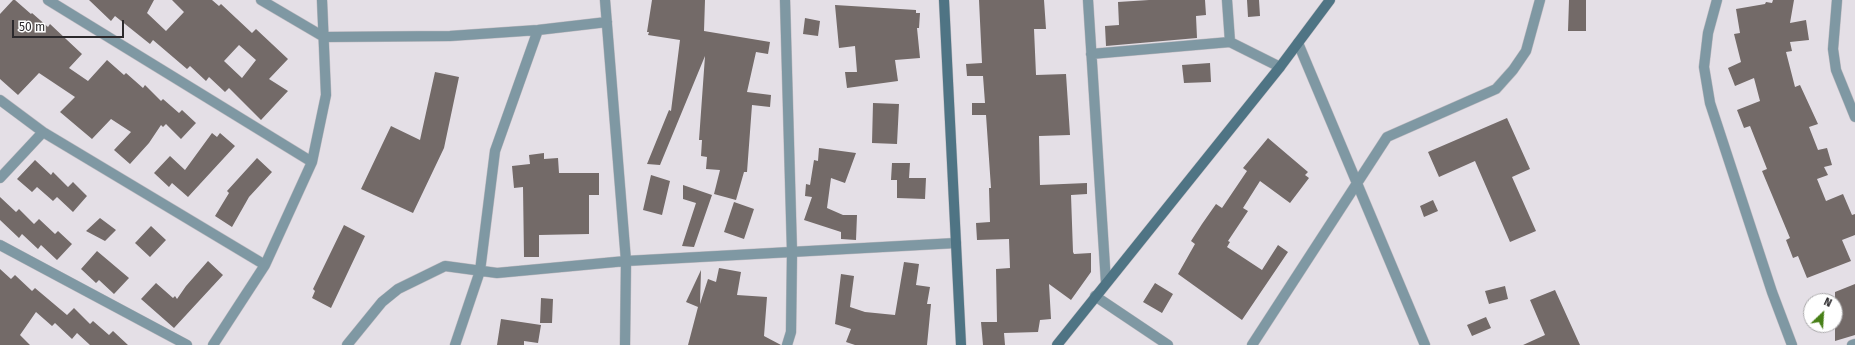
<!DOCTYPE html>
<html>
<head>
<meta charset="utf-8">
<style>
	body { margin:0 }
	#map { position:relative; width:1855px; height:345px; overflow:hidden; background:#e4dfe6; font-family:"Fira Sans",sans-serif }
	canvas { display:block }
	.north { position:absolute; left:1803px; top:293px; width:40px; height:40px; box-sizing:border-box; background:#fff; border:1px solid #aaa9ab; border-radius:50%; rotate:25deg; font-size:11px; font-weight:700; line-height:16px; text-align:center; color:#2b292c }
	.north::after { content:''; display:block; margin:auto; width:14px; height:18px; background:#477f17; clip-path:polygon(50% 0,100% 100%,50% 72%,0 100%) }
	.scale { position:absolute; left:12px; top:20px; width:112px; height:18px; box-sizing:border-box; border:2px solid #2b292c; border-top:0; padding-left:5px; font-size:12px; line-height:14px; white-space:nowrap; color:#2b292c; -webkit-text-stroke:3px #fff; paint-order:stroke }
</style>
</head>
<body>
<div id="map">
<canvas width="1855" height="345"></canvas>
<div class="north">N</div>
<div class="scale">50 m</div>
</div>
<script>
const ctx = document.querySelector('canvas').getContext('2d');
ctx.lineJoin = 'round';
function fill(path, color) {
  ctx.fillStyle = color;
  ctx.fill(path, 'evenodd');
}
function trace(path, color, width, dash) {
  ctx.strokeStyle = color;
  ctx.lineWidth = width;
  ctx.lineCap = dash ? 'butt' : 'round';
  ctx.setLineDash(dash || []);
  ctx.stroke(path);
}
fill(new Path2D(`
	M13,0h2l16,14 1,-1 16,14 2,-3 32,30 -13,14 19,13 19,-21 17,15 2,-2 17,15 2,-3 16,16 2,-2 16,14 3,-3 14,13 -15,16 -15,-15 -3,3 -2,-2 -12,18 -19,21 -16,-14 17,-18 -20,-13 -19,20 -32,-27 15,-15 -36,-24 -21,22 -18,-16v-65z
	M89,0h65l-7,13 19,18 18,-19 -12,-12h40l7,6 2,-2 31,29 4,-4 32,30 -19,20 19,12 -27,29 -32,-32 -4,4 -16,-15 -3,4 -16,-15 -3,3 -34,-29 -3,4 -35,-28 -4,5zM239,45l17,15 -14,18 -18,-17z
	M652,0h53l-1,31 66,11 -2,12 -12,-2 -9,40 24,3 -1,12 -18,-2 -5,67h-3l-8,28 -22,-6 6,-24 -14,-1 1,-12 -6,-1 1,-16h-3l6,-84 -45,109 -13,-1 22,-54 2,1 9,-71 -32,-5 1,-3h-2z
	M979,0h65l2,29h-12l2,46 30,-1 4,61 -31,1 1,49 47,-2v11l-16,1 2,57 1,2 17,-1v19l-20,28 -22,-16 2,35 -11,1 -2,12 -34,1 1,12h-22l-2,-23h16l-1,-53 14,-1 -1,-29 -32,1 -1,-17 14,-1 -1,-34h2l-5,-73h-14v-12h13l-2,-27h-16l-1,-12 16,-1z
	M1149,0h56l1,15 -10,1 1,22 -91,8 -1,-20 14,-1 -1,-23z
	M1247,0h12l1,16 -12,1z
	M1569,0h17v31h-18z
	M1773,0h21l-4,23 16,-3 3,20 -19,2 2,9 -6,1 9,35 5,-2 18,39 -9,3 9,23 9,-2 5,17 -8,2 4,8 -11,4 9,22 17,-7 9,21 3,-1v21l-13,5 9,21 -44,17 -9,-22 -5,2 -7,-18 4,-2 -28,-67 5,-2 -17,-43 -6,2 -7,-18 23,-9 -6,-23 -19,8 -7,-18 13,-6 -7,-28 6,-1 -4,-24 29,-5 1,-2 6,1z
	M835,5l81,5v3h4l-1,15h-2l3,30 -25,2 3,21 -51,7 -2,-16h12l-2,-26 -16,2z
	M805,18l15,3 -2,15 -15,-2z
	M1210,63l1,19 -27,1 -2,-18z
	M435,72l24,5 -15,71 -31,65 -52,-24 30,-63 29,14z
	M873,103l26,1 -2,40 -25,-1z
	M1507,118l23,51 -18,8 24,54 -26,11 -35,-81 -36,16 -11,-25z
	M212,133l5,4 3,-4 15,13 -47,51 -16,-14 -3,4 -15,-14 16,-17 15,14z
	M1268,138l40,34 -3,3 4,3 -19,25 -30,-22 -17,27 5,3 -20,30 2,1 -3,5 35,23 16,-25 10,7 -46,68 -64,-46 17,-30 -4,-3 11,-17 14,-20 6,4 25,-37 -4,-3z
	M819,148l37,5 -11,30 -14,-5 -4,30 16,7h14l-1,25 -15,-1v-7l-37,-12 8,-23 -7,-1 1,-12 4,1 4,-25 4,1z
	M544,153v6l14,-1 1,15h40v22h-10v39l-50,1v22h-15l-1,-70 -9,1 -2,-22 18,-2 -1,-9z
	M257,158l15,14 -23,25 -17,30 -17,-11 14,-23 -2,-2z
	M35,160l16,15 2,-3 15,15 5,-5 14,14 -14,16 -16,-15 -4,4 -16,-14 -5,5 -15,-13z
	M892,163h18l-1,15h17l-1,21 -28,-1v-18h-6z
	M651,175l19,6 -8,34 -19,-5z
	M683,185l29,10 -18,52 -12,-1 14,-43 -13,-4z
	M0,197l16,15 3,-3 15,15 5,-5 16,15 3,-3 14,13 -15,16 -16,-15 -3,4 -16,-15 -3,4 -19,-18z
	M1433,200l5,11 -14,6 -4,-11z
	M734,202l20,7 -10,30 -20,-7z
	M100,218l16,12 -11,11 -19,-10z
	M344,225l21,11 -34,72 -19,-10 3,-7 -2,-2z
	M151,226l15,14 -16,17 -15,-14z
	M97,251l32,27 -15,16 -15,-14 -3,3 -15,-14z
	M208,261l15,14 -49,53 -33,-29 15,-16 17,15 2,-2 2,3 9,-13z
	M904,262l15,2 -3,21 14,2 -3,17h4l-4,41h-72l-9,-3 5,-13 -16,-5 6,-50 13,2 -4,31 15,5 30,3z
	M719,268l22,4 -4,23 30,2 -3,39 17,9h-93l10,-38 -12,-5 15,-32 -1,34 8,-25 8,3z
	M0,269l11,10 4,-4 17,16 3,-3 32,27 7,-7 16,16 3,-3 16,14 4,-4 15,14h-38l-13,-12 -5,6 -17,-16 -3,3 -16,-14 -16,23 10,10h-30z
	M1155,283l18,11 -11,19 -19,-11z
	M1855,284v51l-20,6v-49z
	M1505,286l3,13 -19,5 -4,-13z
	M1555,290l25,55h-57l22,-10 -15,-35z
	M541,298l12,1 -1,24h-12z
	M1486,317l5,11 -19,8 -5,-11z
	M501,319l40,6 -3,18 -14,-2v4h-27z`), '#736a68');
const street = new Path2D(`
	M48,0l264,162
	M261,0l63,37 126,-1 88,-6 69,-8
	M605,0l21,261 -1,84
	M785,0l7,252 -1,80 -4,13
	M1088,0l18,283
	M1227,0l3,42
	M1717,0l-9,33 -4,34 6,36 62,189 20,53
	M1837,0l-4,49 3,21 19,47
	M1298,43l127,302
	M1091,54l139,-12 50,25
	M0,100l43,32 222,133
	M0,178l43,-46
	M0,245l187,100
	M1095,296l73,49
	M213,345l52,-80 47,-103 14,-67 -4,-95
	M347,345l35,-43 16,-13 47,-23 52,7 129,-12 330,-18
	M455,345l25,-74 15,-120 43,-121
	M1252,345l135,-208 109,-48 17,-19 13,-19 14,-51
	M1852,345l3,-1`);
const secondary = new Path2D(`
	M944,0l17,345
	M1057,345l223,-278 50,-67`);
trace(street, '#bfbbc1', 11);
trace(secondary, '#bfbbc1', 11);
trace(street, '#7f98a3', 10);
trace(secondary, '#4f7484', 10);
</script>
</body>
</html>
